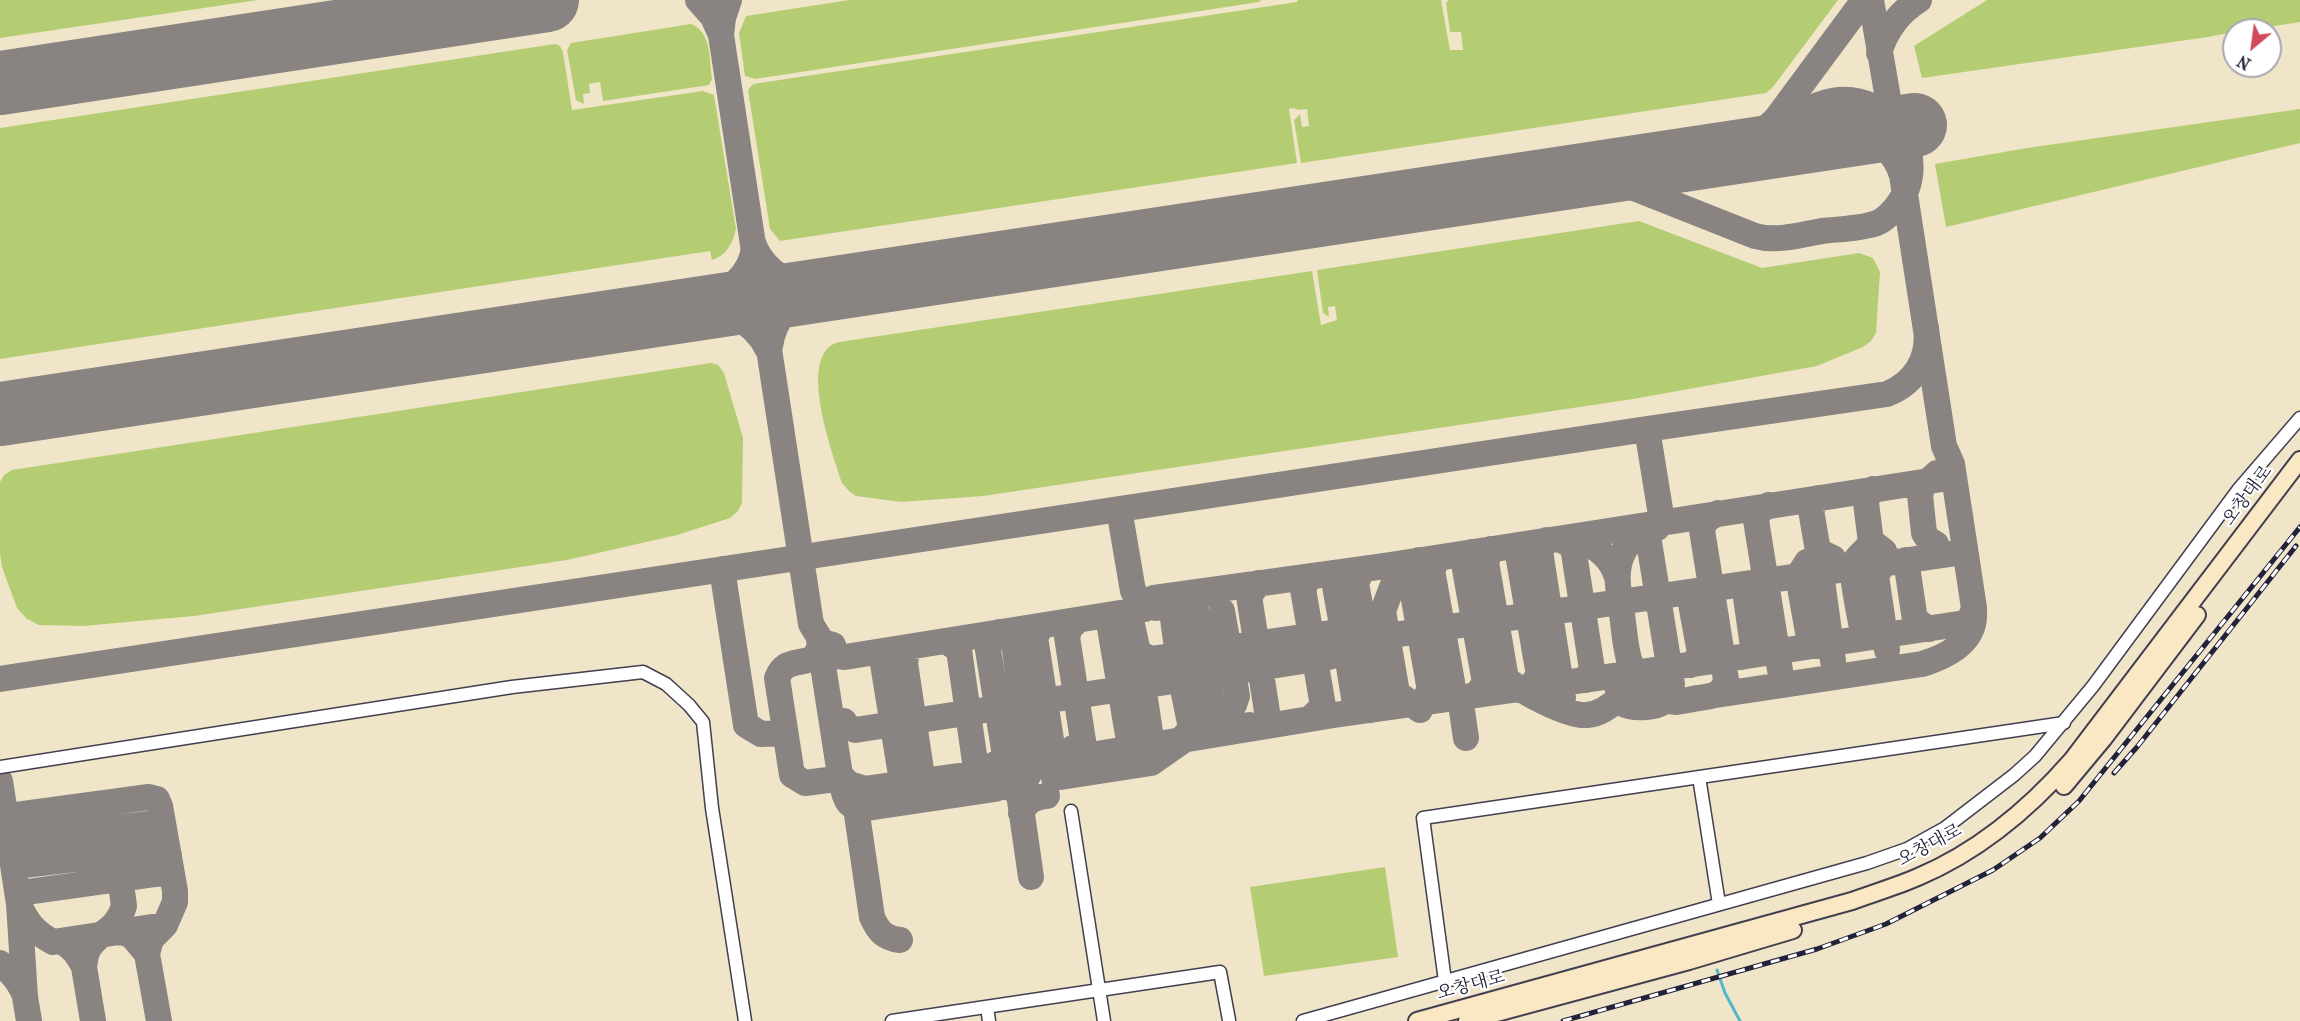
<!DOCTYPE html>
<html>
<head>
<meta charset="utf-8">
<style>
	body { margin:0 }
	#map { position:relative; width:2300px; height:1021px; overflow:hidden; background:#f0e5c9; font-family:"IM FELL French Canon",serif }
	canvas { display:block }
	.north { position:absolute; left:2222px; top:18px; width:60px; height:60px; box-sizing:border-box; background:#fff; border:2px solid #a7a7b1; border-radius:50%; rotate:209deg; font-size:16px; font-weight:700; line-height:24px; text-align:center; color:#22223b }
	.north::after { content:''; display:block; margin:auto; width:21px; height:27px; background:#d1495b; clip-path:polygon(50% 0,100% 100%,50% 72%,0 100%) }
</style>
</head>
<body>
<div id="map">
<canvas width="2300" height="1021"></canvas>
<div class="north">N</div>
</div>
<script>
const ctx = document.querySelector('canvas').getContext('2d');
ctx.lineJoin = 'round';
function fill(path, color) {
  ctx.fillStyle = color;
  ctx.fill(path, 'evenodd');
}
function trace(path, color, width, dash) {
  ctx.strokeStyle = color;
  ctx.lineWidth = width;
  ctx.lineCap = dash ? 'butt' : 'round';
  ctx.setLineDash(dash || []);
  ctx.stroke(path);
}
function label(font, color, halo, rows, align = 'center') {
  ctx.font = font + ' "IM FELL French Canon","Noto Serif KR",serif';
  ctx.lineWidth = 4.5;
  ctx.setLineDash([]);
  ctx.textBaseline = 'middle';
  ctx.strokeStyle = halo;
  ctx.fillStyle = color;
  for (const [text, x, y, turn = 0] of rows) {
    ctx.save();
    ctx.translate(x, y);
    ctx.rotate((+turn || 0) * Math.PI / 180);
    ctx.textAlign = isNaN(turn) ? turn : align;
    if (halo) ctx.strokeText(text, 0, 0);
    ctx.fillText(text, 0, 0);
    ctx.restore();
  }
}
fill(new Path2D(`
	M0,0h258l-258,38z
	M849,0h412l-2,2 -504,77 -10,-3 -6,-43 7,-17z
	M1298,0h143l9,50h13l-2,-18h-11l-4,-29 3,-3h389l-65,87 -7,6 -465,70 -7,-43 6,-6 2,13 7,-1 -2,-17 -9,1 -5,-2 -4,1 8,54 -517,78 -10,-12 -22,-139 5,-6 544,-82z
	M1987,0h313v22l-50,8h-16v2l-26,5 -286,41 -8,-32z
	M691,24c21,8 18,36 21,55l-3,6 -106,16 -3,-19 -11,2 1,9 -7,1 1,10 -8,-4 -9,-50 4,-7z
	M555,44l5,2 3,6 9,58 131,-19 11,4 22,134c-3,14 -10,27 -24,31l-2,-9 -710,108v-231z
	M2300,109v34l-354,84 -11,-63 92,-16z
	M1639,221l123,47 97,-15 14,5 7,14 -4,61 -5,8 -8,6 -46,19 -184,33 -650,97 -82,6 -45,-6 -7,-5 -7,-8c-9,-28 -47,-130 -3,-141l473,-71 9,54 16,-5 -2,-14 -7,1 1,10 -6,-4 -6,-43z
	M711,363l7,2 6,8 19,65 -1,65 -4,8 -8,7 -53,17 -110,25 -373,56 -111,10 -44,-1 -12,-6 -10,-11 -15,-41 -2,-13v-72l4,-7 8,-5z
	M1385,867l13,90 -134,19 -14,-89z`), '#b5cd72');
trace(new Path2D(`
	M1717,970l8,23 15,28`), '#4ebac9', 3);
trace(new Path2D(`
	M698,0l15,17 8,18
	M729,0l-6,18 -2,17 90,589 11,18 11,3
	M1871,0l22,127
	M1879,53c7,-23 19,-40 40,-53
	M1734,152l19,-11 23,-22 88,-119
	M1596,173l159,63c22,6 45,-1 67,-5 17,-2 38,-2 55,-8 8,-3 15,-11 20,-17 37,-48 -7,-116 -65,-105 -36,6 -40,37 -70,47
	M755,248c13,28 35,34 62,42
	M692,309c31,-2 63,12 76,41
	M692,309c27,-11 61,-30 62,-64
	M770,346c4,-27 21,-47 47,-56
	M0,417l14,-5
	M1647,429l13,80
	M1818,498l-7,12 7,41 15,7
	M1769,505c-6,3 -12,8 -13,15l24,150
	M1119,509l14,82 7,9 16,8
	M1657,528c-13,5 -26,10 -33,23 -11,20 -5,42 -2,63 4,28 3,60 29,78 7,5 16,10 25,10 8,-1 15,-3 23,-4 14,-2 23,-3 27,-18l-24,-150 4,-10 12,-7
	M1547,540l-7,11 23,147
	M1565,542c23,-4 45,12 52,35
	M1649,542l23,142
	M1525,544l-4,6 -2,10 20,115 -9,12
	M1936,544l-8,-5 -4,-6 -4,-38 3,-9 14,-13
	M1573,547l19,122 -7,11
	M1491,549l-5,13 20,117c15,12 62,38 81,36 12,-1 20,-7 29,-14 10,-10 14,-25 13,-39
	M1818,551l15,110
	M1472,552l-6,7 -1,10 20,114 -9,12
	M1442,557l-5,4 -5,9 20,112
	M1873,558l-7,-55 1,-5 6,-9
	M1419,560l-9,16 20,115 -9,12
	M1906,560l9,60 14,9
	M1807,562l-9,14 11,62 14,7
	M722,569l24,156 15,9 24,-1
	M1342,572l-7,9v5l10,56 612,-89 5,-5 2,-6 -12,-78 -8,-18 -42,-271c-8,-25 -27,-40 -53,-40
	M1205,591l-10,13 20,119 -1,5 -6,5
	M1689,593l11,60 -5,9 -5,3
	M1181,605l-8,14 5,36 3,16 6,5 6,2 -4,2 -6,9 8,39 -9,11
	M1078,620l-8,8 -3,9 19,123 6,7
	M1042,626l-7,11 17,109 3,6 9,7 9,-11
	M1356,631l-2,-1 -9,12 9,56 4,6 12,6 7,-12 -21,-115 5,-11 5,-3
	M1876,637l-14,-9c-2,-12 -12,-56 -8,-65 4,-9 14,-13 17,-22l13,10
	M819,640c6,12 12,16 26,17l300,-48 4,-8 5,-3 231,-32 557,-87 5,-4 5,-11
	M819,640l22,141c5,19 5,28 26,27l128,-19 9,-4 11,5 3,5 14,-27 -7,-52 -5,-6 -8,-4 6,-4 3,-7 -7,-52 -5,-7 -10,-4 -9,11 -2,7 19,118 2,8 6,5
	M946,641l13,9 16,112 13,9 7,-7
	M820,647l-6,11c-17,7 -29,1 -37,20l15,97 13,8 38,-5 6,6 16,5 110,-15 359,-59 300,-42 331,-50 5,-4 4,-11 -10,-66
	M1887,650l-11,-74 7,-12 6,-2
	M1138,652l12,80 -8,14 -14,-11 -18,-107 9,-14 12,6 7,32 12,7 208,-30
	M1742,657l6,-2 5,-8 -9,-63
	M883,664l17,105
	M0,679l1647,-250 240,-35c28,-11 43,-36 39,-66
	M1616,682l5,21c14,7 41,6 50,-8
	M1716,695l206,-31c26,-8 54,-22 52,-53
	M1420,710l-23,-17 -14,-82 9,-24 8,-10 11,-8 14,-2
	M1462,711l4,27
	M1311,718l12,-12 -20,-117 5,-10 4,-3
	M844,721l2,4 9,5 474,-73
	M1249,725c8,4 15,0 19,-7l-19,-122 10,-13
	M904,776l9,6 4,-3 4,-9 -16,-107 2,-11 7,-6
	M1054,778l97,-15 83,-58 3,-9 -15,-85
	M1017,780l14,97
	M0,781l19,123 6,93 4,24
	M854,794l18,123c6,14 12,21 28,23
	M1021,813c7,-13 12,-15 26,-17
	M16,815l133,-18 8,2 3,7 15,85v11l-10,23 -112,17c-17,-9 -27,-20 -34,-38
	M22,839l135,-16 7,5
	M24,865l136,-16 9,6
	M27,892l136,-19 6,1 4,5
	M121,932l10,3 16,19 4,-15 14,-14
	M60,941c13,6 18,14 24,26 1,-4 1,-10 3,-15 8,-20 29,-19 37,-46l-13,-96 8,-9
	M147,954l12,67
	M0,963c11,9 20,19 25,33
	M84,967l9,54`), '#898482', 26);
trace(new Path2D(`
	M0,83l547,-83
	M0,414l1915,-289`), '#898482', 64);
const street = new Path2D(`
	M0,767l512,-80 131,-15 23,12 23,21 14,17 9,86 33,213
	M1699,777l20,127
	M1071,811l33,210
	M1445,981l-22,-163 641,-95
	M987,1007l2,14
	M892,1021l328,-49 9,48
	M1303,1021l564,-158 40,-14 38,-21 69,-53 21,-19 58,-70 145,-196 62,-72`);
const secondary = new Path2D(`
	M2064,786l40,-48 93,-123
	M1417,1021l435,-120c22,-8 45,-15 66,-24 59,-25 112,-69 154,-117l228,-300
	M1467,1021l222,-60 104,-31`);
trace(street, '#413f50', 15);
trace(secondary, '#413f50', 20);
trace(street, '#fff', 12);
trace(secondary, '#fae7c3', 16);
const rail = new Path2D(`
	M2114,773l23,-26 159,-201
	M1563,1021l254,-72 69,-25 107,-54 47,-32 39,-37 221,-274`);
trace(rail, '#22223b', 5);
trace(rail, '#fff', 3, [9]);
label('18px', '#22223b', '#fff', [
	["오창대로",2248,496,-53],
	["오창대로",1930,846,-28],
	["오창대로",1471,986,-15]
]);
</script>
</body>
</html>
